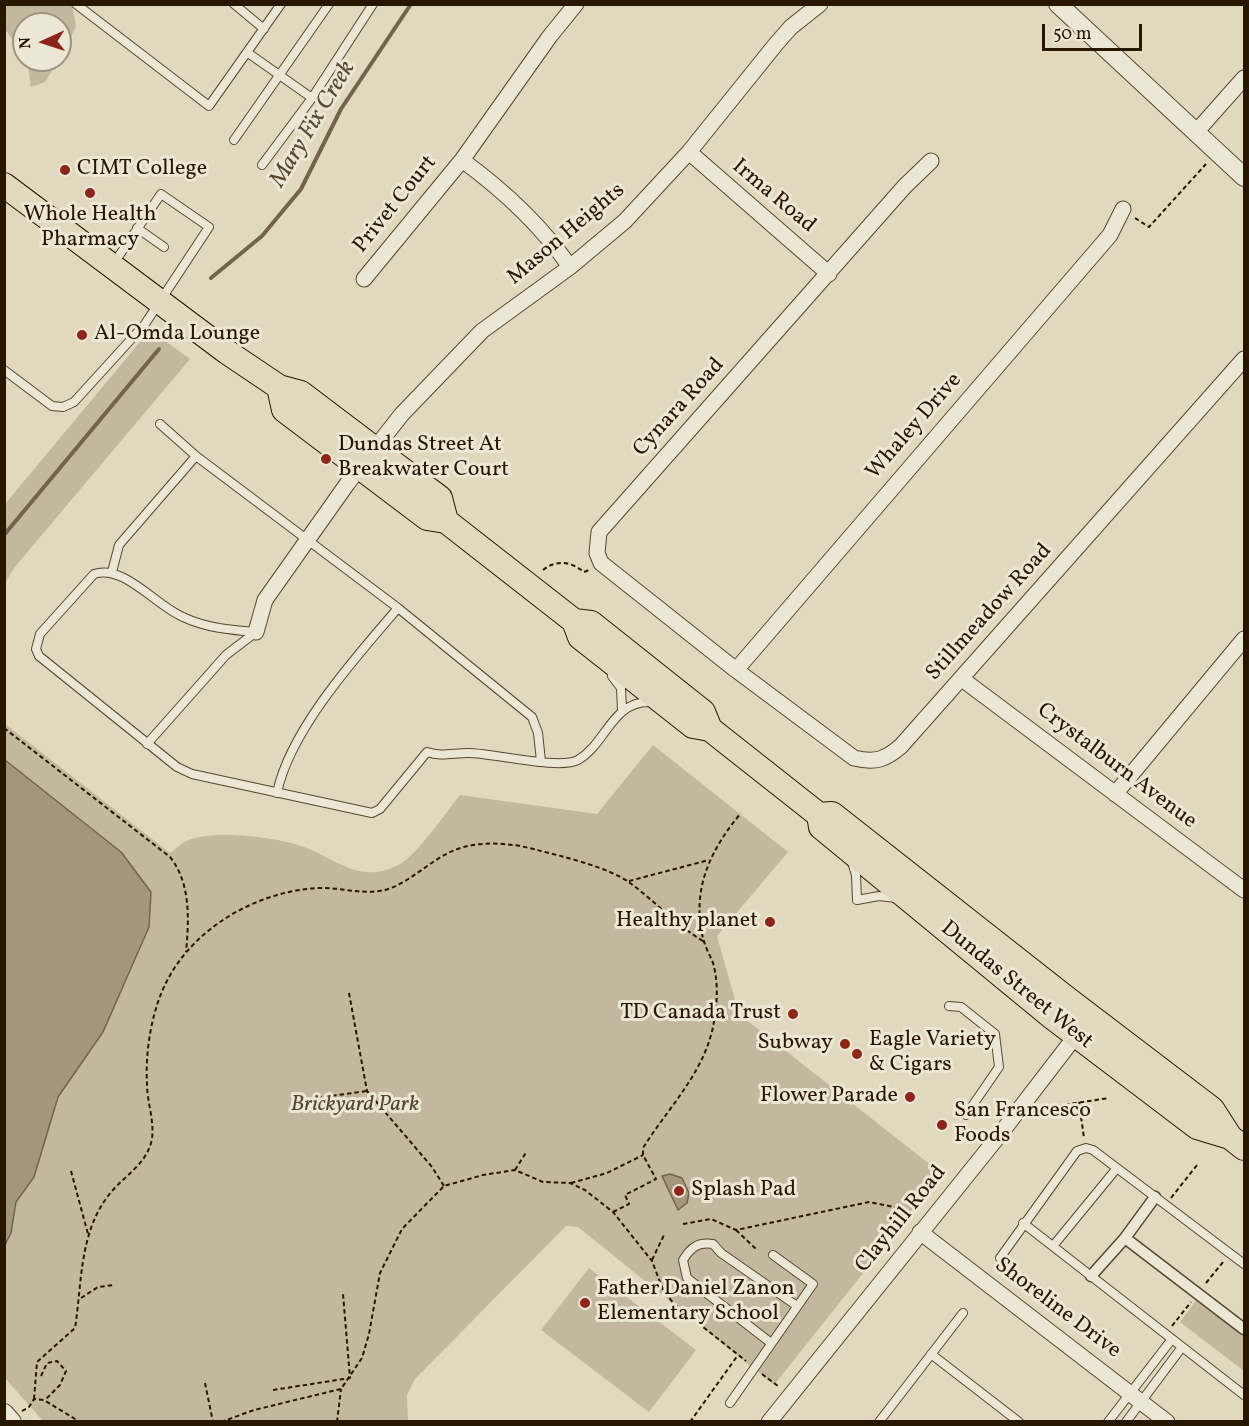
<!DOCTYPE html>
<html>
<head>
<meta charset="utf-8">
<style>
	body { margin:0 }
	#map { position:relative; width:1249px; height:1426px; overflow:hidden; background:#e1d9bf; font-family:Vollkorn,serif }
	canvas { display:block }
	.frame { position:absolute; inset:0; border:6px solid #271600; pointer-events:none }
	.north { position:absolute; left:12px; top:12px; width:60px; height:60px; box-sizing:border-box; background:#ece6d5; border:2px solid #9d9380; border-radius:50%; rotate:267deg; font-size:16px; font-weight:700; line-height:24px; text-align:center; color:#271600 }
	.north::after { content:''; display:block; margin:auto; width:21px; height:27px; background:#8f2418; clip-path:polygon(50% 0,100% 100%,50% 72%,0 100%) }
	.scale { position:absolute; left:1042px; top:24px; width:100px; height:27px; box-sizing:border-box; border:3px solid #271600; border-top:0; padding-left:8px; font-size:18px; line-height:21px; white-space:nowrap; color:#271600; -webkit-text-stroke:4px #ece6d5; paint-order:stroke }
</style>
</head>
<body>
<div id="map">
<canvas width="1249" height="1426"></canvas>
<div class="frame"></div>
<div class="north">N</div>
<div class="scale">50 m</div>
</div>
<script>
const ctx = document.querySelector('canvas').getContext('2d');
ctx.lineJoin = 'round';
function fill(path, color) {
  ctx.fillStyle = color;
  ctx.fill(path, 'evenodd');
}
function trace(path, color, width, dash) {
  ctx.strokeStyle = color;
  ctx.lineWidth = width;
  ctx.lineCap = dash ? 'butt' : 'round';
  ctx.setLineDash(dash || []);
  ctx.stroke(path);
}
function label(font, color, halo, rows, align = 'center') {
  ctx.font = font + ' Vollkorn,serif';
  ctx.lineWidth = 6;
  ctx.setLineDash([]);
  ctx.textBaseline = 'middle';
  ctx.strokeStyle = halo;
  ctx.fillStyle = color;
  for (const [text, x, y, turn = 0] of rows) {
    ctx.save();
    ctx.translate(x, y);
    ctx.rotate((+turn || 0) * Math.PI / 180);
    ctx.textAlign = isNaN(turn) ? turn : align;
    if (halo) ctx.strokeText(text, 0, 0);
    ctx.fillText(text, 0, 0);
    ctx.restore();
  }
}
fill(new Path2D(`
	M72,4l4,22 -16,33v-35h-36v32l-19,-27v-24z
	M27,60h32l-14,22 -14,5z
	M150,330l40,29 -176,209 -9,15v-79z
	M4,723l166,130c6,-4 12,-11 19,-13 25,-10 83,-3 109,5 37,11 60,42 102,19 16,-8 47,-53 60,-69l137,19 56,-69 135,107 -71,84 22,78 203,160 -168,211 -196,-158 -12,-1 -151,153 -8,16 1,26h-365l-38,-43z
	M589,1268l107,82 -47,62 -108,-82z
	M1198,1298l46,35v38l-64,-49z`), '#c1b89f');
const water = new Path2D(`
	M5,760l116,92 30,40 -2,35 -46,105 -45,65 -24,80 -18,25 -5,31 -6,12z
	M670,1174l12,4 7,15 -2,10 -9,7 -16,-34z`);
fill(water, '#a2977e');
trace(water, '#71634c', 1.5);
trace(new Path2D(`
	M211,278l51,-42 39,-47 40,-80 70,-105
	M4,535l155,-186`), '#71634c', 4);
const service = new Path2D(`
	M76,4l133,102 72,-102
	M234,4l30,25
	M248,53l64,45
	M234,140l95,-136
	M262,165l50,-67 61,-94
	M137,228l27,19
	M4,370l48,36 11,1 11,-5 71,-78 64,-97 -48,-33 -47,69
	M160,424l36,32 202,152 134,109 6,16 3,28
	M112,572l7,-27 77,-89
	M256,632c-25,-2 -50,-4 -73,-15 -28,-12 -59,-53 -89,-43l-54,60 -4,15 3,7 138,111 15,7 180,39 8,-4 47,-57c14,5 26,1 41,1 25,0 91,17 110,7 28,-16 34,-59 72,-58
	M612,676l9,12 1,22
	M147,744l79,-89 30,-23
	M277,793c13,-63 79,-136 121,-185
	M852,862l4,13 1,25 22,-4 17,2
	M949,1006l12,1 34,27 4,33 -33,48
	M1023,1223l221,172
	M1053,1246l64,-78
	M1000,1258l77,-107 9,-3 7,2 151,114
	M771,1343l-84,-65 -4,-18c8,-13 15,-18 30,-16l8,9 76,53
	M931,1354l88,68
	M730,1403l83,-119 -40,-29
	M879,1422l84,-109
	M1108,1422l64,-83
	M1126,1422l56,-75`);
const pedestrian = new Path2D(`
	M1125,1238l119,91
	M1091,1276l34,-38 30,-41`);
const minor = new Path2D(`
	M1197,131l47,-53
	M689,152l140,122
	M462,160c41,30 79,65 108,107
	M931,161l-26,25 -306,346 -2,21 4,10 135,107 118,88c21,5 31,2 47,-12l343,-387
	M364,279l98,-119 88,-124 26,-32
	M256,632l9,-32 82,-116 55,-70 80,-83 88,-64 55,-46 64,-69 87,-108 15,-17 29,-23
	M736,670l374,-435 13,-26
	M962,679l282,211
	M1115,794l129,-155
	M920,1232l247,190
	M769,1422l232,-289 80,-104`);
const tertiary = new Path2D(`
	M1058,4l186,173
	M4,1413l8,9`);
const primary = new Path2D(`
	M4,185l223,167 52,35 22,6 99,75 40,30 6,23
	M279,387l5,23 143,108 19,3 128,100 6,16 113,89 17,3
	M574,621l17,2 112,89 7,17 109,86 13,-1 234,184 146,111 18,28 14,11
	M819,815l2,12 231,190 145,110 33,10`);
trace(service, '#564730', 10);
trace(pedestrian, '#564730', 13);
trace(minor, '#564730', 17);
trace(tertiary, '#564730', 20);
trace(primary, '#271600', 26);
trace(new Path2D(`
	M1135,218l14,9 57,-63
	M543,570c13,-11 29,-8 41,2l5,-2
	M4,728l166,129c21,26 19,64 16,95
	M629,881l80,-21
	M349,993l18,98 65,76 12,19
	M295,1101l72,-10
	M1079,1102l5,36
	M1050,1107l59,-9
	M515,1170l12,-19
	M71,1171l17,63
	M571,1183l36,-10 36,-18
	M1171,1198l26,-33
	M613,1212l16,-8 -4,-9 31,-16 -13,-24v-7c25,-40 60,-74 70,-121 4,-21 6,-43 0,-64 -3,-8 -8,-16 -10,-25 -12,-49 8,-89 38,-125
	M683,1224l28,-5 25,11 133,-28 25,5 17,9
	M736,1230l20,19
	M652,1260l12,-25
	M1206,1283l17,-21
	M81,1298l17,-11 16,-2
	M1172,1326l19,-24
	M762,1374l16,12
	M41,1376l6,-13 10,-2 9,10 -6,14 -15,15
	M205,1383l8,39
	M273,1390l77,-12 -7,-84
	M34,1399l3,-37 38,-34c7,-44 4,-94 33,-132 14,-19 36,-29 43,-53 5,-18 -4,-40 -4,-59 -2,-33 5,-76 21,-105 28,-53 91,-88 150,-91 26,-1 48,9 73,0 23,-9 41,-29 64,-38 24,-10 58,-7 82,0 24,6 74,18 93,33 25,18 46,42 73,58
	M22,1411l7,-4 5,-8 10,1 36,22
	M221,1422l33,-12 87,-21 21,-31 7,-24 11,-61 22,-44 42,-43 39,-11 32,-5 28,12 27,1 15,7 28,22 39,49 11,29 11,14 72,57
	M337,1422l4,-33
	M690,1422l48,-67`), '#271600', 2, [4.5, 3]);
trace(service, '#ece6d5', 8);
trace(pedestrian, '#ece6d5', 10);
trace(minor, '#ece6d5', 15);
trace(tertiary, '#ece6d5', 18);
trace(primary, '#e1d9bf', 24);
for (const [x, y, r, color] of [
	[65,170,6,"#8f2418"],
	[90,193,6,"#8f2418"],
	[82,335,6,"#8f2418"],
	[326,459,6,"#8f2418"],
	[770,922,6,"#8f2418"],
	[793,1014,6,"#8f2418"],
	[845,1044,6,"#8f2418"],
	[857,1054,6,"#8f2418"],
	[910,1097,6,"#8f2418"],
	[942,1125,6,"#8f2418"],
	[679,1191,6,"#8f2418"],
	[585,1303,6,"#8f2418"]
]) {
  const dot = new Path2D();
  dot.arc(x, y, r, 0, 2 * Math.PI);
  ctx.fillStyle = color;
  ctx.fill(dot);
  trace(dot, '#ece6d5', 2);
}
label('22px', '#271600', '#ece6d5', [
	["CIMT College",77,170],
	["Whole Health",90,216,"center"],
	["Pharmacy",90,241,"center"],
	["Al-Omda Lounge",94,335],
	["Dundas Street At",338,446],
	["Breakwater Court",338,471],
	["Healthy planet",758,922,"right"],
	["TD Canada Trust",781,1014,"right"],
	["Eagle Variety",869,1041],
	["& Cigars",869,1066],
	["Subway",833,1044,"right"],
	["Flower Parade",898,1097,"right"],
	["San Francesco",954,1112],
	["Foods",954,1137],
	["Splash Pad",691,1191],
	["Father Daniel Zanon",597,1290],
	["Elementary School",597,1315]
], 'left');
label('22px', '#271600', '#ece6d5', [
	["Irma Road",773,197,40],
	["Privet Court",396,205,-51],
	["Mason Heights",567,235,-40],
	["Cynara Road",680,408,-48],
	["Whaley Drive",915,427,-49],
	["Stillmeadow Road",990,613,-48],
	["Crystalburn Avenue",1116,767,37],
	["Dundas Street West",1016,986,39],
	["Clayhill Road",902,1220,-51],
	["Shoreline Drive",1057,1309,37]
]);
label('italic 22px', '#554730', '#ece6d5', [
	["Brickyard Park",355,1106]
]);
label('italic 24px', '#584a32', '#ece6d5', [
	["Mary Fix Creek",314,125,-59]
]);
</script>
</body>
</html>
